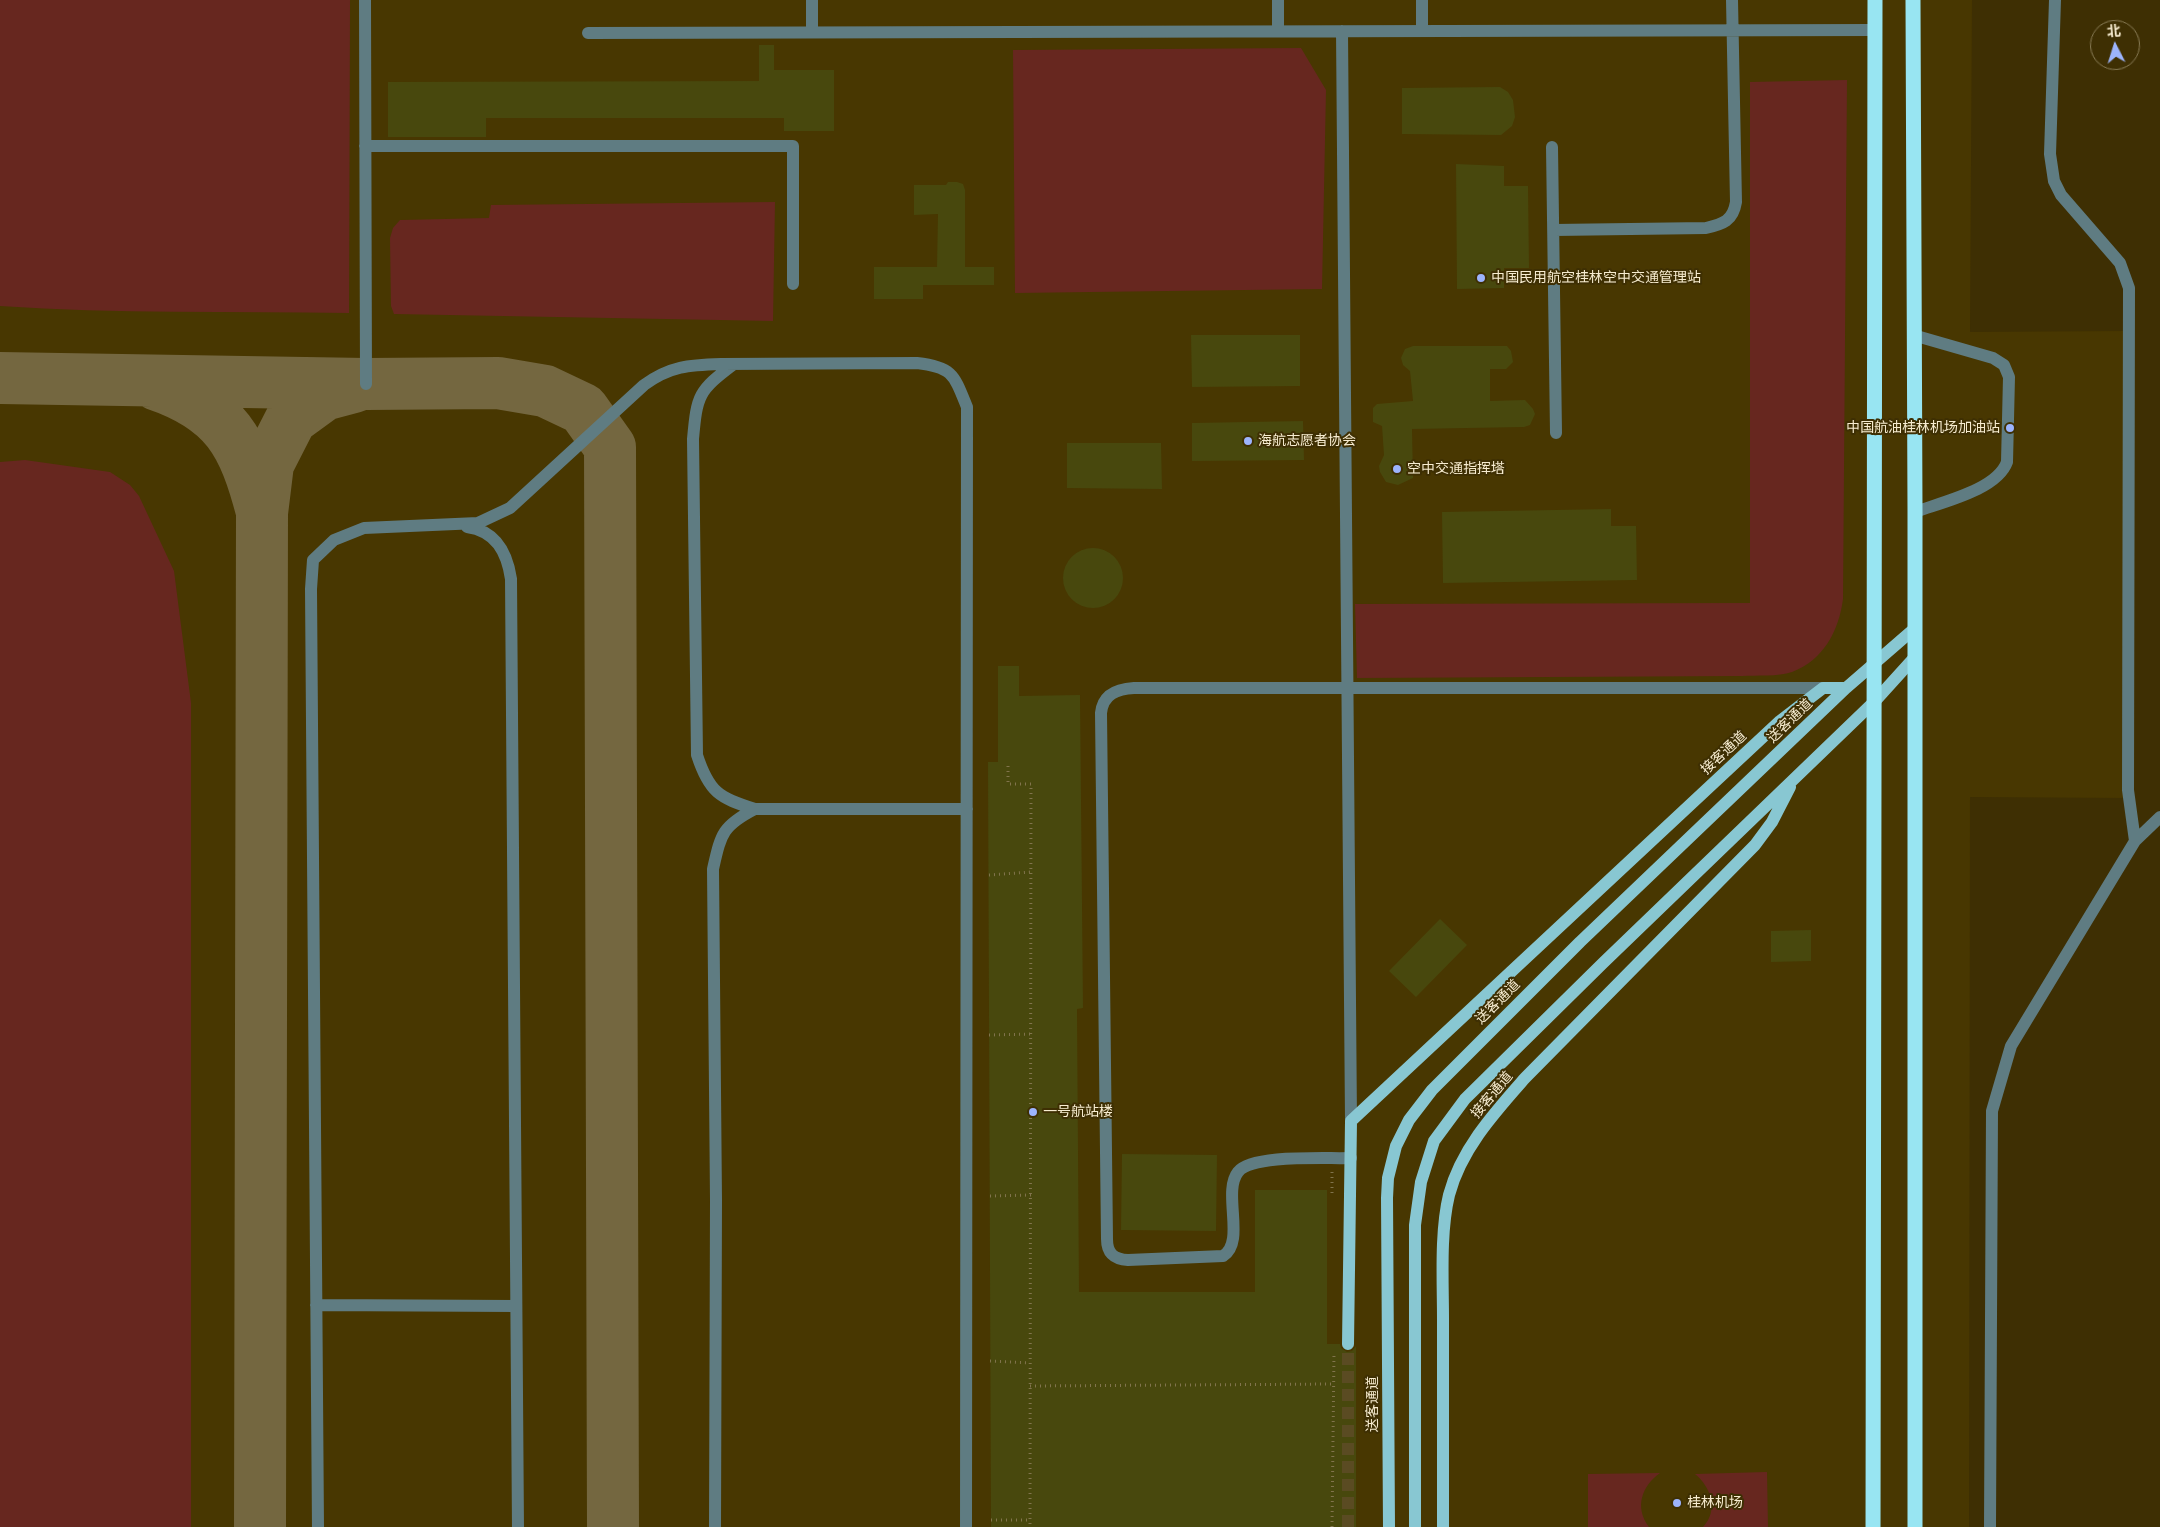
<!DOCTYPE html>
<html>
<head>
<meta charset="utf-8">
<style>
	body { margin:0 }
	#map { position:relative; width:2160px; height:1527px; overflow:hidden; background:#3e2f03; font-family:Cabin,"Noto Sans SC",sans-serif }
	canvas { display:block }
	.north { position:absolute; left:2090px; top:20px; width:50px; height:50px; box-sizing:border-box; background:#3e2f03; border:1px solid #887b55; border-radius:50%; rotate:355deg; font-size:14px; font-weight:700; line-height:20px; text-align:center; color:#f7ecd0 }
	.north::after { content:''; display:block; margin:auto; width:18px; height:22px; background:#9cb4fd; clip-path:polygon(50% 0,100% 100%,50% 72%,0 100%) }
</style>
</head>
<body>
<div id="map">
<canvas width="2160" height="1527"></canvas>
<div class="north">北</div>
</div>
<script>
const ctx = document.querySelector('canvas').getContext('2d');
ctx.lineJoin = 'round';
function fill(path, color) {
  ctx.fillStyle = color;
  ctx.fill(path, 'evenodd');
}
function trace(path, color, width, dash) {
  ctx.strokeStyle = color;
  ctx.lineWidth = width;
  ctx.lineCap = dash ? 'butt' : 'round';
  ctx.setLineDash(dash || []);
  ctx.stroke(path);
}
function label(font, color, halo, rows, align = 'center') {
  ctx.font = font + ' Cabin,"Noto Sans SC",sans-serif';
  ctx.lineWidth = 4;
  ctx.setLineDash([]);
  ctx.textBaseline = 'middle';
  ctx.strokeStyle = halo;
  ctx.fillStyle = color;
  for (const [text, x, y, turn = 0] of rows) {
    ctx.save();
    ctx.translate(x, y);
    ctx.rotate((+turn || 0) * Math.PI / 180);
    ctx.textAlign = isNaN(turn) ? turn : align;
    if (halo) ctx.strokeText(text, 0, 0);
    ctx.fillText(text, 0, 0);
    ctx.restore();
  }
}
fill(new Path2D(`
	M0,0h1972l-2,332 156,-1 -2,467 -154,-1 -1,730h-1969z`), '#483701');
fill(new Path2D(`
	M0,0h350l-1,313c-116,-2 -233,1 -349,-7z
	M1301,48l25,42 -4,199 -307,4 -2,-243z
	M1847,80l-4,519c-4,31 -19,61 -51,73 -14,5 -35,3 -50,4l-385,2 -2,-74 395,-1v-521z
	M775,202l-2,119 -379,-7 -3,-8 -1,-68 3,-10 7,-8 89,-2 2,-13z
	M25,460l85,12 20,13 9,11 35,75 17,132v824h-191v-1065z
	M1767,1472l1,55h-65c16,-17 8,-40 -8,-53z
	M1660,1473c-18,13 -26,34 -11,54h-61v-53z`), '#67271f');
trace(new Path2D(`
	M0,378l366,6 132,-1 47,8 38,18 27,38 3,1080
	M155,384c71,24 89,59 107,128
	M260,1527l2,-1014 6,-49 23,-45 33,-24 30,-8`), '#746740', 52);
fill(new Path2D(`
	M759,45h15v25h60v61h-50v-13h-298v19h-98v-55l371,-1z
	M1500,87l8,5 5,8 2,17 -3,9 -11,9 -99,-1v-46z
	M1456,164l48,2v20h24l1,82h-25v20l-47,1z
	M948,182h9l6,2 2,6v77h29v18h-71v14h-49v-32h63l1,-53 -24,1v-30h32z
	M1191,335h109v51l-108,1z
	M1413,346h94l4,5 2,11 -7,7h-16v32l35,-1 8,9 2,5 -5,11 -6,2 -112,2 1,49 -15,7 -12,-3 -6,-10 -1,-6 5,-11 -2,-29 -9,-4v-14l4,-4 36,-3 -3,-30 -7,-6 -2,-7 4,-9z
	M1303,421l1,39 -112,1v-38z
	M1067,443h94l1,46 -95,-1z
	M1611,509v17h25l1,54 -194,3 -1,-71z
	M1063 578a30 30 0 1 1 60 0a30 30 0 1 1-60 0Z
	M998,666h21v30l61,-1 3,313 -6,1 2,283h176v-102h72v154h13l1,4 6,4 5,-1 4,-5v181h-365l-3,-765h10z
	M1440,919l27,26 -51,52 -27,-26z
	M1811,930v31l-40,1v-31z
	M1122,1154l95,1 -1,76 -95,-1z`), '#48480d');
trace(new Path2D(`
	M1348,1527v-183`), '#5a4b22', 12, [12, 6]);
trace(new Path2D(`
	M1008,766v18h23l-1,743
	M989,875l42,-3
	M989,1035l42,-1
	M1332,1172v24
	M990,1196l41,-1
	M990,1361l40,2
	M1030,1386l303,-2
	M991,1520h39
	M1332,1527l2,-175`), '#81744d', 3, [1, 4]);
trace(new Path2D(`
	M365,0l1,384
	M1422,0v31
	M2055,0l-5,154 4,27 7,14 59,68 9,25 -1,502 7,51
	M1278,31v-31
	M1342,31l9,1090
	M812,32v-32
	M588,33l1287,-3
	M365,146h428v138
	M1552,147l4,286
	M1554,230l152,-2c17,-4 27,-7 30,-26l-4,-202
	M1913,335l80,23 11,7 5,12 -2,85c-10,28 -65,40 -92,50
	M734,364c-36,27 -37,31 -41,75l4,316c12,37 22,43 58,54h212
	M467,527c29,4 40,25 44,52l7,948
	M1351,1158c-24,1 -99,-4 -113,14 -16,20 8,70 -15,84l-95,4c-15,-1 -21,-7 -21,-21l-6,-526c2,-19 16,-24 33,-25h689
	M316,1305l200,1
	M318,1527l-7,-938 2,-29 21,-20 30,-12 114,-5 32,-15 134,-123c26,-19 45,-20 77,-21l196,-1c36,4 37,12 50,44l-1,1120
	M715,1527l1,-327 -3,-331c8,-35 9,-43 42,-60
	M1990,1527l2,-416 19,-65 124,-205 25,-24`), '#5f7c82', 12);
trace(new Path2D(`
	M1348,1344l3,-223 429,-400 43,-33h23
	M1389,1527l-2,-329 1,-20 8,-32 13,-26 23,-30 148,-148 266,-254 68,-59
	M1415,1527v-302l6,-43 13,-41 31,-42 138,-136 273,-263 38,-42
	M1443,1527c0,-69 0,-139 0,-208 0,-38 -3,-87 6,-124 12,-46 46,-83 76,-117l230,-233 17,-23 18,-35`), '#88c7d2', 12);
trace(new Path2D(`
	M1913,0l2,512v1015
	M1873,1527l2,-1527`), '#98e5f2', 15);
for (const [x, y, r, color] of [
	[1481,278,5,"#9cb4fd"],
	[2010,428,5,"#9cb4fd"],
	[1248,441,5,"#9cb4fd"],
	[1397,469,5,"#9cb4fd"],
	[1033,1112,5,"#9cb4fd"],
	[1677,1503,5,"#9cb4fd"]
]) {
  const dot = new Path2D();
  dot.arc(x, y, r, 0, 2 * Math.PI);
  ctx.fillStyle = color;
  ctx.fill(dot);
  trace(dot, '#3e2f03', 2);
}
label('14px', '#f7ecd0', '#3e2f03', [
	["中国民用航空桂林空中交通管理站",1491,278],
	["中国航油桂林机场加油站",2000,428,"right"],
	["海航志愿者协会",1258,441],
	["空中交通指挥塔",1407,469],
	["一号航站楼",1043,1112],
	["桂林机场",1687,1503]
], 'left');
label('14px', '#f7ecd0', '#3e2f03', [
	["送客通道",1790,721,-44],
	["接客通道",1724,753,-43],
	["送客通道",1498,1002,-45],
	["接客通道",1492,1095,-50],
	["送客通道",1373,1404,-90]
]);
</script>
</body>
</html>
